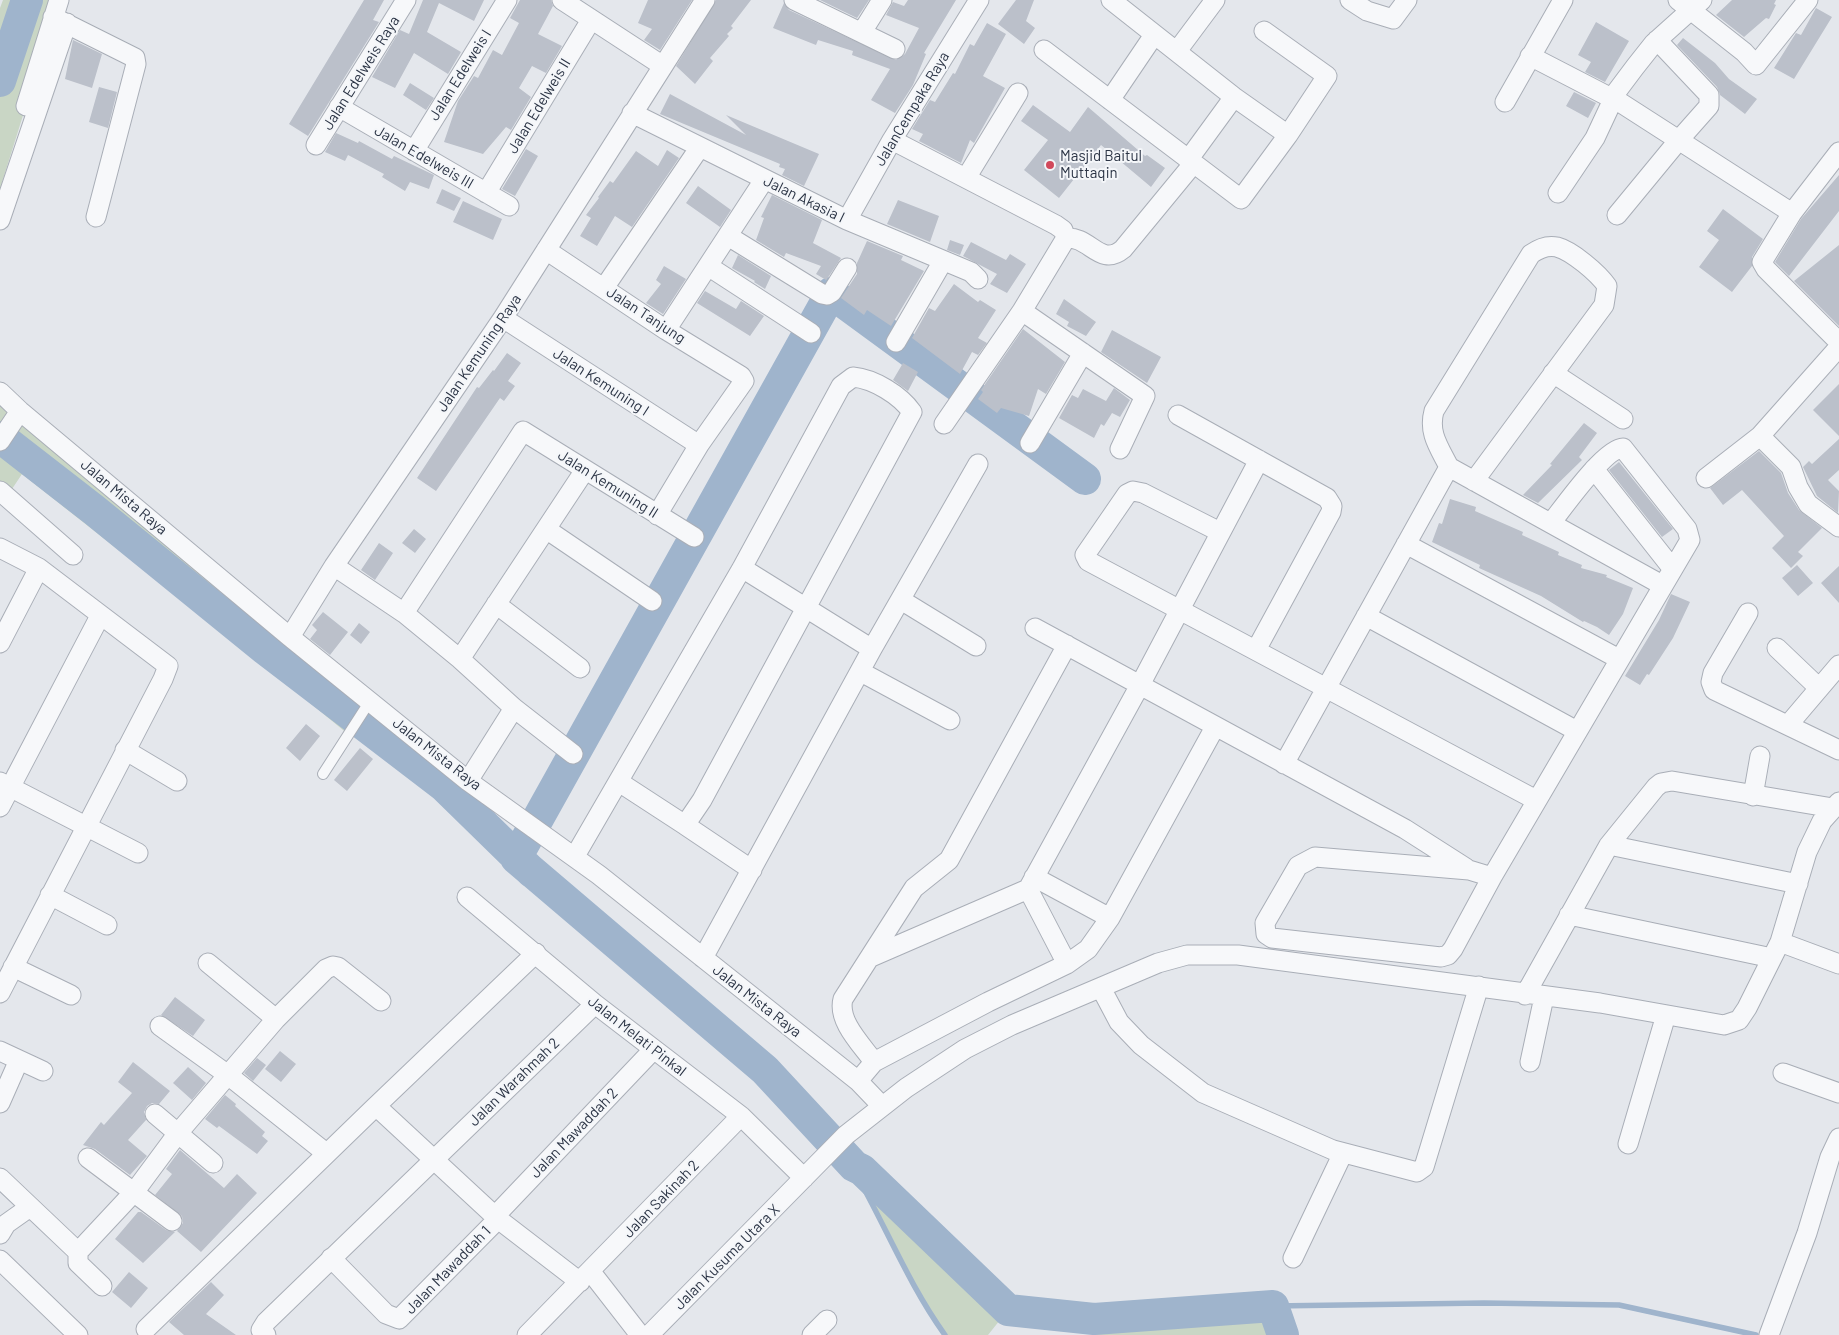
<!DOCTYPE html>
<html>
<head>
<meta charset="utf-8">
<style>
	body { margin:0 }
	canvas { display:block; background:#e4e7ec }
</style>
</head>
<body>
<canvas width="1839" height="1335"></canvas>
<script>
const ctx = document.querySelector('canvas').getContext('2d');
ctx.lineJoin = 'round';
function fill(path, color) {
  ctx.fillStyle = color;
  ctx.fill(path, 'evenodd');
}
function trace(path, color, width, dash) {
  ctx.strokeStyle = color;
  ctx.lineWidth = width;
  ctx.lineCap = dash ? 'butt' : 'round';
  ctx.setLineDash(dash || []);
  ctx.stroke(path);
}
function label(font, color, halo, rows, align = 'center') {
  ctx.font = font + ' Barlow,sans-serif';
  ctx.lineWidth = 4;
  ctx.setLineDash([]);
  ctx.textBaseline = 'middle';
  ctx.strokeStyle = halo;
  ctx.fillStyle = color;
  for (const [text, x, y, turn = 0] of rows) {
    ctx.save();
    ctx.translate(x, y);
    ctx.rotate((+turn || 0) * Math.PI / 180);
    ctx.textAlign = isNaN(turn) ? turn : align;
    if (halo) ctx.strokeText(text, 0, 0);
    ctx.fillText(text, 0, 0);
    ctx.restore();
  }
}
fill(new Path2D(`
	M3,0h56l-59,189v-181z
	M0,392l370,309 -21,34 -91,-75 -236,-186 -16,24 -6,-7z
	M846,1137l16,33 146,140 -20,25h-43l-20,-28 -41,-84 -28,-49 -26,-14z
	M1273,1306l10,29h-190l1,-16z`), '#c9d6c5');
trace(new Path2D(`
	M945,1335c-36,-50 -59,-108 -89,-161l-2,-8 8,4 146,140 86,9 179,-13 211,-3 135,2 137,30`), '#9fb4cc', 5.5);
trace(new Path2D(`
	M0,81l27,-81
	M0,437l94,73 171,139 179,137 88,86
	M1085,479l-254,-186 -315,565 249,212 89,96 8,4 146,140 86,9 179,-13 10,29`), '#9fb4cc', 32);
fill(new Path2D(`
	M364,0h20l-11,20 6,2 -71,114 -19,-12z
	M423,0h61l-10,21 -35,-18 -12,29 34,20 -13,22 -34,-21 -19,35 -23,-11 28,-47 9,4z
	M520,0h31l2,6 -15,28 24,12 -16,27 -14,-7 -13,22 12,9 -20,33 -5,-3 -23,27 -39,-12 14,-41 16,-25 4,2 15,-28 9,5 17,-32 -9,-5z
	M648,0h44l-32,50 -16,-10 8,-11 -14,-6z
	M716,0h35l-20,26 2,2 -6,6 2,2 -19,22 3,3 -18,23 -19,-18z
	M820,0h49l-12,18z
	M908,0h48l-32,53 2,1 -13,31 -18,28 -24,-13 19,-31 -38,-14 1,-4 -35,-11 -2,5 -43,-17 11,-25 5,7 107,50 9,-6 14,-26 -33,-13 7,-13 11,4z
	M1016,0h18l-8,21 9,7 -11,16 -26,-20z
	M1732,0h44l-2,4 2,1 -7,14 -3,-1 -22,19 -28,-22z
	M1816,8l16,9 -38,62 -20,-11 22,-35 5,2z
	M1596,22l33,19 -24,41 -20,-10 6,-10 -13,-7z
	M987,23l19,11 -23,42 22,12 -31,55 -4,-3 -9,23 -42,-22 4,-7 -11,-5 18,-29 5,2 18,-29 2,1 15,-30 4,2z
	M1683,38l32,25 14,16 28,20 -12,15 -25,-19 -3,-8 -40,-42z
	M73,40l29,14 -10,34 -27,-9z
	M410,83l24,15 -8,12 -23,-15z
	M99,87l18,5 -9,36 -19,-6z
	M1574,92l22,11 -8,15 -22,-12z
	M670,94l76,41 -20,-20 93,39 -15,32 -22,-11 3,-6 -6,-2 1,-3 -120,-50z
	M1033,105l37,27 18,-25 57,49 2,-1 18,13 -14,19 -50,-42 -42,53 -35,-28 24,-30 -27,-19z
	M336,133l22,10 1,-2 33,18 2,-3 40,19 -5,14 -19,-7 -5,9 -23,-14 2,-3 -36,-19 -3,6 -20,-9z
	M526,149l12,7 -23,40 -13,-7z
	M667,150l12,8 -47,69 -17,-11 -18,30 -17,-10 11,-18 -5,-3 13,-17 -1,-1 12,-16 3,2 23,-32 22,15z
	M1839,175v36l-50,65 -14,-14 26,-43z
	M698,186l33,24 -11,17 -34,-24z
	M442,189l19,9 -7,13 -18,-8z
	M772,195l50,25 -9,23 28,15 -16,24 1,-2 -10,-6 5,-8 -35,-13 -2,4 -28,-17 8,-22 -3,-1z
	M898,200l41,16 -9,26 -43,-18z
	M463,201l39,18 -9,21 -40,-18z
	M1723,209l40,30 -11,18v9l-20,26 -33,-25 20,-27 -12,-9z
	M950,240l14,5 -4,10 -13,-5z
	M867,241l36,15 -2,4 23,11 -33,55 -24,-16 -3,5 -23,-17 16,-24v-11z
	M971,242l35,18 4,-6 16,10 -19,29 -17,-9 7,-10 -34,-18z
	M1839,245v81l-45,-45z
	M738,255l33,21 -6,13 -11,-7 1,-1 -23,-13z
	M664,266l22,13 -23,35 -17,-11 15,-19 -5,-4z
	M954,284l24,18 2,-2 16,10 -18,28 9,5 -9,12 -6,-3 -12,22 -48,-36 17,-30 6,3z
	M705,291l31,18 5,-8 23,15 -14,20 -53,-33z
	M1064,299l32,23 -10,14 -19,-10 2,-4 -13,-8z
	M1023,329l42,33 -19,32 -8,-5 -9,27 -28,-8 -4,5 -19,-14 5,-7 -2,-2z
	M1112,330l49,27 -14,26 -46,-31z
	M507,353l14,10 -13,18 7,5 -11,15 -4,-3 -64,93 -19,-13 60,-91 2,1 14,-18 1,1z
	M903,363l15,9 -10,19 -15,-11z
	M1839,384v52l-26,-26z
	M1114,388l16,12 -10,17 -8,-4 -8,13 -3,-2 -7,14 -35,-20 13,-23 6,3 5,-9 23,12z
	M1584,423l13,10 -18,24 3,3 -44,43 -15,-8 29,-30 -2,-1z
	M1839,439v31l-11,10 11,11 -1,22 -21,-17 -14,-29 6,-6 3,3z
	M1759,451l22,22 7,20 11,17 23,18 -24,24 5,4 -12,12 -19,-20 12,-12 -42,-46 -19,15 -13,-17z
	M1619,462l54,67 -11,8 -53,-67z
	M1450,499l26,8 -1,4 48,21 -1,3 37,17 -1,3 24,10 -1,3 26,7 -1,2 27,11 -10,26 -14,21 -12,-8 -13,-6 -1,1 -42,-26 -62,-28 1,-3 -48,-23 7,-19 3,1z
	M414,529l12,10 -11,14 -13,-10z
	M379,543l14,10 -18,27 -14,-10z
	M1797,565l16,18 -15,13 -16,-18z
	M1839,566v37l-18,-20z
	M1671,594l19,8 -17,36 -24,37 -2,-1 -7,11 -15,-9 34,-56z
	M323,612l25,20 -18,23 -20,-16 7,-9 -5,-5z
	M359,623l11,9 -9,12 -11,-9z
	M306,724l14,12 -20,25 -14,-13z
	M360,748l13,11 -26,32 -13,-11z
	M175,997l30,23 -12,16 -32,-21z
	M280,1051l16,13 -15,18 -16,-13z
	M257,1058l9,7 -13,16 -9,-8z
	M133,1062l37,29 -11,13 -7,-1 -5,3 -3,6 2,8 -18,20 19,16 -17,19 -35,-26 -12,-4 18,-23 3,3 28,-32 -14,-11z
	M188,1067l18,16 -14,17 -19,-17z
	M225,1095l11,9 -1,2 30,26 -3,4 6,5 -11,13 -38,-28 -2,2 -12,-9z
	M180,1150l44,38 13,-14 20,19 -56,59 -24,-21 6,-8 -1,-7 -27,-21 17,-21 -6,-5z
	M138,1212h3l25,18 9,2 -32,31 -28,-24z
	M129,1272l19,16 -17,20 -19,-16z
	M211,1282l13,13 -18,19 30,21h-52l-15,-13z`), '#bbc0ca');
const lane = new Path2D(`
	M323,774l47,-73`);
const street = new Path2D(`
	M562,0l101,66
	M794,0l101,49
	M1111,0l123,97 54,38 39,-59 -63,-45
	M1350,0l17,11 26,8 14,-19
	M1678,0l66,52 12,13 52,-65
	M53,17l82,41 1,6 -40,153
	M862,32l20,-32
	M1044,50l197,149 47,-64
	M1177,51l38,-51
	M1530,56l91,47 171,110
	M1110,100l44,-65
	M1505,102l58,-102
	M26,106l33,-106
	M339,107l170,99
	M632,113l215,107 124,52 7,7
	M892,140l164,85 7,5 3,8 -44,73 -78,113
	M316,145l90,-145
	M414,151l93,-151
	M1839,152l-47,61 -30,49 4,7 73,73
	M1188,160l46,-63
	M966,178l52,-85
	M486,193l105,-173
	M1558,193l37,-55 22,-47 18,-24 19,-24 48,-43
	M1617,215l61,-74 31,-35v-11l-52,-55
	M0,220l67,-197
	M847,220l45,-80 87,-140
	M728,236l94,58 5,1 5,-3 15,-24
	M1066,238c24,-2 34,30 57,11l70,-85
	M546,250l120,80 75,46 3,5 -45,64 -42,70
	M708,266l103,67
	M604,288l96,-141
	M1022,311l123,85 -25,53
	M503,318l196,127
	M666,330l98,-150
	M896,342l47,-81
	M1553,373l70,46
	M0,392l20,19 270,226 178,144 131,94 259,206 24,25
	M1178,415l149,83 5,8 -1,6 -75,138
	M1760,436l31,31 7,20 10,17 31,23
	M0,441l20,-30
	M1030,443l53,-90
	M1449,467c-10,-20 -21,-34 -15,-56l97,-157c7,-5 17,-9 26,-7 15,4 41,26 50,39l-3,19 -130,176
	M1594,469l78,99
	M1706,478l54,-42 79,-89
	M0,491l73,64
	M546,529l106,72
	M1220,532l-77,-39 -10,-2 -6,3 -42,61 3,6 448,239
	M1406,544l213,115
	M0,548l39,20 129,98 -5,13 -163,314
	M334,566l70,47 56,46 54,49 59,46
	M742,568l130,81
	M901,600l75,46
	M496,604l84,64
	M404,613l119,-182 171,106
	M1748,613l-35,60 -2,9 3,8 125,60
	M1366,616l211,115
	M1035,628l370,201 61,39
	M290,637l44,-71 169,-248 202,-318
	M0,643l39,-75
	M1777,648l42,40
	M460,659l125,-189
	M861,672l89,48
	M1788,725l51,-60
	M125,750l52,31
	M1284,764l165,-297 213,118
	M468,781l46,-73
	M0,782l138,71
	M619,782l66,43
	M1753,796l7,-40
	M0,807l100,-191
	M1609,845l189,39
	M575,856l167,-288 99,-182 12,-9c21,2 47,18 59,35l-210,388 -17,25 67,45
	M1034,877l76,41
	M1492,877l-23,-7 -154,-13 -17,9 -33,57 1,11 6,4 169,19 7,-2 5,-6 39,-72 198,-337 -3,-11 -64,-81c-18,0 -60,60 -72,75
	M1028,889l39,75
	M50,895l57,30
	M467,897l128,107 146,112 63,62
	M1569,915l203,43
	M1780,942l59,22
	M871,957l157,-68 112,-204 119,-225
	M703,958l169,-309 106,-185
	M208,963l68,56
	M13,967l58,28
	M1101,988l18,34 22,23 62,48 130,57 84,22 7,-5 55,-181
	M1525,995l84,-150 47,-58 5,-4 11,-2 161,27
	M160,1026l68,49 98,78
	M0,1051l43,20
	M874,1062c-12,-17 -37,-41 -31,-63l71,-111 35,-28 118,-215
	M1530,1062l14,-65
	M1783,1073l56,20
	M858,1081l16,-19 114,-60 79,-38 21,-15 22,-31 105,-191
	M0,1103l19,-43
	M376,1106l160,-153
	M155,1114l58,49
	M1628,1144l38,-129
	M88,1158l84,63
	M0,1178l78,74v11l24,23
	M495,1216l158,-166
	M0,1234l6,-10 24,-17
	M78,1252l57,-61 43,-58 98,-114 50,-50 7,-3 5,1 43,34
	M331,1258l55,56 13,5 99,-100
	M1293,1258l50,-105
	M0,1260l78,75
	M591,1272l49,63
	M146,1329l230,-223 122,113 82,63
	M266,1335l-5,-5 5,-8 329,-318
	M527,1335l214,-219
	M649,1335l197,-200 60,-47 59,-39 47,-24 146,-62 29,-8h51l362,48 124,22 15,-5 8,-12 33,-66 27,-90 15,-31 17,-19
	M812,1335l15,-15
	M1769,1335l38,-102 23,-76 9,-19`);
trace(lane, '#a9aeb7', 12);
trace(street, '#a9aeb7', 21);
trace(lane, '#f7f8fa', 10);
trace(street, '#f7f8fa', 19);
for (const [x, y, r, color] of [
	[1050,165,5,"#d1495b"]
]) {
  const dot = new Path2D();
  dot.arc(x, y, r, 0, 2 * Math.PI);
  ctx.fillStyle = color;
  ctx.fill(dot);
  trace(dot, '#f4f6f9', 2);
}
label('15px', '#2b3445', '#f4f6f9', [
	["Jalan Edelweis Raya",361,73,-58],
	["Jalan Edelweis I",460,75,-58],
	["Jalan Edelweis II",539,106,-59],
	["JalanCempaka Raya",912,109,-59],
	["Jalan Edelweis III",424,157,30],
	["Jalan Akasia I",804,199,26],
	["Jalan Tanjung",646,315,33],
	["Jalan Kemuning Raya",479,353,-56],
	["Jalan Kemuning I",601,382,33],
	["Jalan Kemuning II",608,484,32],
	["Jalan Mista Raya",124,497,40],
	["Jalan Mista Raya",437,754,38],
	["Jalan Mista Raya",757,1001,38],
	["Jalan Melati Pinkal",637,1036,38],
	["Jalan Warahmah 2",514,1082,-44],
	["Jalan Mawaddah 2",574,1133,-46],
	["Jalan Sakinah 2",661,1199,-46],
	["Jalan Kusuma Utara X",727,1257,-45],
	["Jalan Mawaddah 1",448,1270,-46]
]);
label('15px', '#2b3445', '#f4f6f9', [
	["Masjid Baitul",1060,156],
	["Muttaqin",1060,173]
], 'left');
</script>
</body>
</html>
